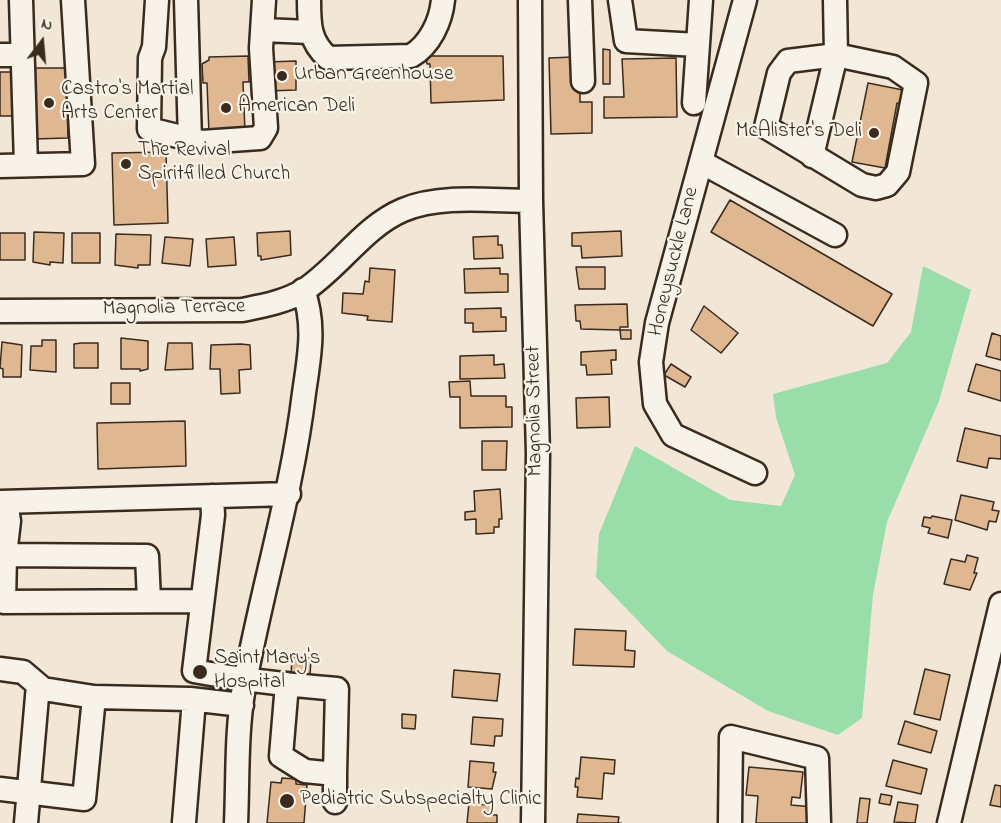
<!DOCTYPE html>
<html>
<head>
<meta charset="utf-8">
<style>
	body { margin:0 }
	#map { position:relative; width:1001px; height:823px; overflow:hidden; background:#f2e7d6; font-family:"Indie Flower",sans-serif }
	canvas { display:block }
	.north { position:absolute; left:12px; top:12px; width:60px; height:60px; -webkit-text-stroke:4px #f7f3e8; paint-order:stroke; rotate:16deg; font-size:16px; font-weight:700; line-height:24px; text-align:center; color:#3b2a1e }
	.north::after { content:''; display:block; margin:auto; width:21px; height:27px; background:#3b2a1e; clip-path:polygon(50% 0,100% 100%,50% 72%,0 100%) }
</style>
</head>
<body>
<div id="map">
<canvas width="1001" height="823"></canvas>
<div class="north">N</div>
</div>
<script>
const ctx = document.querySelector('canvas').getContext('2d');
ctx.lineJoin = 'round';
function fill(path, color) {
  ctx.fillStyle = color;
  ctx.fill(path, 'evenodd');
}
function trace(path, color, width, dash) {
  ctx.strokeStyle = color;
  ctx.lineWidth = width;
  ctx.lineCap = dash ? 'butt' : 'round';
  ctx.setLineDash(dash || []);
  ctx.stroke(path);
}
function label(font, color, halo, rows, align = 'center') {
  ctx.font = font + ' "Indie Flower",sans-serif';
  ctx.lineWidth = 4.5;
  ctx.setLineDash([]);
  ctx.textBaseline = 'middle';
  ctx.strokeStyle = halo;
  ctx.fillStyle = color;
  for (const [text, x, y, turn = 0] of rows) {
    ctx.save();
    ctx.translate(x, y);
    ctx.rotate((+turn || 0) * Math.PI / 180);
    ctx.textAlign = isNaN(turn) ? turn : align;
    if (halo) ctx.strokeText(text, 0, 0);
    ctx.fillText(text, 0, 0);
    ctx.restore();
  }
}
fill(new Path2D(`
	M923,266l48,24 -32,111 -52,121 -14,73 -11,123 -24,17 -70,-24 -101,-60 -71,-74 3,-43 36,-88 95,54 51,6 14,-31 -19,-58 -3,-23 114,-31 24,-31z`), '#99dda9');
const building = new Path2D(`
	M603,49l7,1v34h-7z
	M248,56l1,26h-6l2,50 -36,2 -2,-51h-4l-1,-19 7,-4v-3z
	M426,56h77l1,44 -73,3 -1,-39h-3z
	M573,57v32h7v13h12v31l-41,1 -2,-76z
	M676,58l1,59 -73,1v-21h20l-2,-38z
	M296,61v29l-28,1v-29z
	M31,68h35l2,70 -35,1z
	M0,72h13v44h-13z
	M868,83l35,7 -3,14 -3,-1 -12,65 -33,-6z
	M166,152l2,71 -54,2 -2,-72z
	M730,200l162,94 -19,32 -162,-94z
	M290,231l1,24 -30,5v-4h-3l-1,-23z
	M621,231l1,25 -40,2 -1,-12h-9v-13z
	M34,232l30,1 -1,30 -13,-1v3l-17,-3z
	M0,233h25v27h-25z
	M72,233h28v30h-28z
	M116,234l35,1 -1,30h-12v3l-23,-3z
	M498,236v9h4l1,13 -29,1 -1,-22z
	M165,237l28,2 -3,27 -28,-3z
	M234,237l2,28 -28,2 -2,-28z
	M576,267h29v22h-26z
	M370,268l25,2 -3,52 -25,-2 1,-4 -26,-3 1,-20 20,1 2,-13 4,1z
	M500,268v6h8v18l-43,1 -1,-24z
	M627,304l1,23h-8v3l-39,-1 -1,-8h-4l-1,-16z
	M704,306l34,27 -17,20 -30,-23z
	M501,308v9h5v14l-33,1v-9h-8v-14z
	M620,330h11v9h-10z
	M992,333l9,3v24l-15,-4z
	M121,338l27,3v28l-8,2v-2h-19z
	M42,340h14v32l-26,-2 1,-24h11z
	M2,342l20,3 -1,32h-18v-8l-3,-1z
	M81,343h17v25h-24v-24z
	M168,343h24l1,26 -28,1z
	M241,344l9,1 1,24 -12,1 1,23 -19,1 -1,-25h-10l1,-24z
	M616,350v10h-5l1,14 -25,1 -1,-10h-5v-13z
	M494,355v10l10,-1 1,14 -45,1v-23z
	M671,364l20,13 -6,10 -21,-12z
	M976,364l25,7v30l-33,-10z
	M470,381l1,15h35v11h6v20l-52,1v-31h-10l-1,-15z
	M111,383h19v21h-19z
	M609,397l1,30 -33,1 -1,-30z
	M185,421l1,45 -88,3 -1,-46z
	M965,428l36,8v23l-12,-1 -2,10 -30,-7z
	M482,441h25l-1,29h-24z
	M500,489l2,30h-3v8h-5v6l-18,1v-15l-11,1v-8l10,-1 -1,-20z
	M961,495l33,7 -2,8 7,1 -3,11 -7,-1 -2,9 -32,-10z
	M932,516l20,4 -4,18 -20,-5 2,-5 -8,-2 2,-9 7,1z
	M967,555l11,3 -4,15h3l-7,17 -26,-6 7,-25 14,3z
	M575,629l51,2 -1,19 10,1 -1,16 -61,-2z
	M292,657l19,1 -1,19 -19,-1z
	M925,669l25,6 -10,45 -26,-6z
	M454,670l46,4 -3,27 -45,-4z
	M402,714l14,1 -1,14 -13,-1z
	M473,717l30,2 -1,17h-7l-1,10 -23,-2z
	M905,721l32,10 -6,22 -33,-9z
	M581,757l34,3 -1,14 -10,-1 -2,26 -25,-2 1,-10h-3l1,-9 3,1z
	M893,760l34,9 -6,25 -35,-8z
	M470,761l24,2 -1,9h3l-4,17 -24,-2z
	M749,767l54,5 -3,26 -8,-1 -1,8 22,2 -2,16h-55l2,-27 -12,-1z
	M282,778l14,1v5l11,1 -3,38h-37l4,-41 10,1z
	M995,785l6,1v21l-11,-2z
	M881,794l11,2 -2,9 -11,-2z
	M860,798l10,1 -3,24h-10z
	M898,802l20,3 -3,18 -21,-1z
	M469,803l25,3 -1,9h4v8h-30z
	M578,814l41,3 -1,6h3h-44z`);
fill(building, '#dfb790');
trace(building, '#3b2a1e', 1.5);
const minor = new Path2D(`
	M21,0l5,165
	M157,0l-3,47 -4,11 -1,71 53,13 58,-4 6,-10 -5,-80 3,-48
	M186,0l4,141
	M309,0c0,24 0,41 19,58l83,-2c19,-11 30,-35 32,-56
	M530,0l1,201 7,253 -5,369
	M580,0l3,81
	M620,0l6,41 72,4
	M745,0l-88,323 -6,39 4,42 18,31 82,38
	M263,30l46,2
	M0,55h23
	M836,55l57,12 23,16 -18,89 -11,13 -11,3 -14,-3 -96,-58 13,-54 9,-12z
	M694,103l7,-103
	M812,156l24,-101 -1,-55
	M701,162l134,73
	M0,166l83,-2 -10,-164
	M0,311l242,-1c20,-4 43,-8 61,-19 36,-23 60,-64 100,-81 38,-16 88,-9 128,-9
	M212,496l1,19 -19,156c48,9 95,14 143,18l-2,85 -30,-3 -24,-15 6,-72
	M0,502l289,-8
	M5,555l4,-34 -3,-19
	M149,601l-2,-45 -142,-1 -1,47 198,-1
	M0,669l23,3 20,17 51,8 -10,102 -84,-10
	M94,697l96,2 52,6
	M335,774v28
	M184,822l10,-122
	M26,823l12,-138
	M236,823c2,-45 0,-92 8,-136 18,-99 48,-194 60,-294 5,-35 12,-68 -1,-103
	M730,823l1,-86 86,21 2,65
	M949,823l52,-219`);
trace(minor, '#3b2a1e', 27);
trace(minor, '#f7f3e8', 22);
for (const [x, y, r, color] of [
	[282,76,6,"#3b2a1e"],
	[49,103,6,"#3b2a1e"],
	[226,108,6,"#3b2a1e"],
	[874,133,6,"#3b2a1e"],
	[126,164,6,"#3b2a1e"],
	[200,672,8,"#3b2a1e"],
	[287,801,8,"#3b2a1e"]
]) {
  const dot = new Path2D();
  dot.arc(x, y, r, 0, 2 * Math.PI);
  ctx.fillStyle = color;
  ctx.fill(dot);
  trace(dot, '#f7f3e8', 2);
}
label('21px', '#3b2a1e', '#f7f3e8', [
	["Urban Greenhouse",294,76],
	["Castro's Martial",61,91],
	["Arts Center",61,115],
	["American Deli",238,108],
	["McAlister's Deli",862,133,"right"],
	["The Revival",138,152],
	["Spiritfilled Church",138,176],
	["Saint Mary's",214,660],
	["Hospital",214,684],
	["Pediatric Subspecialty Clinic",300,801]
], 'left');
label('21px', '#3b2a1e', '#f7f3e8', [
	["Honeysuckle Lane",675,262,-76],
	["Magnolia Terrace",174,309,-1],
	["Magnolia Street",536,411,-91]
]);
</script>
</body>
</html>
